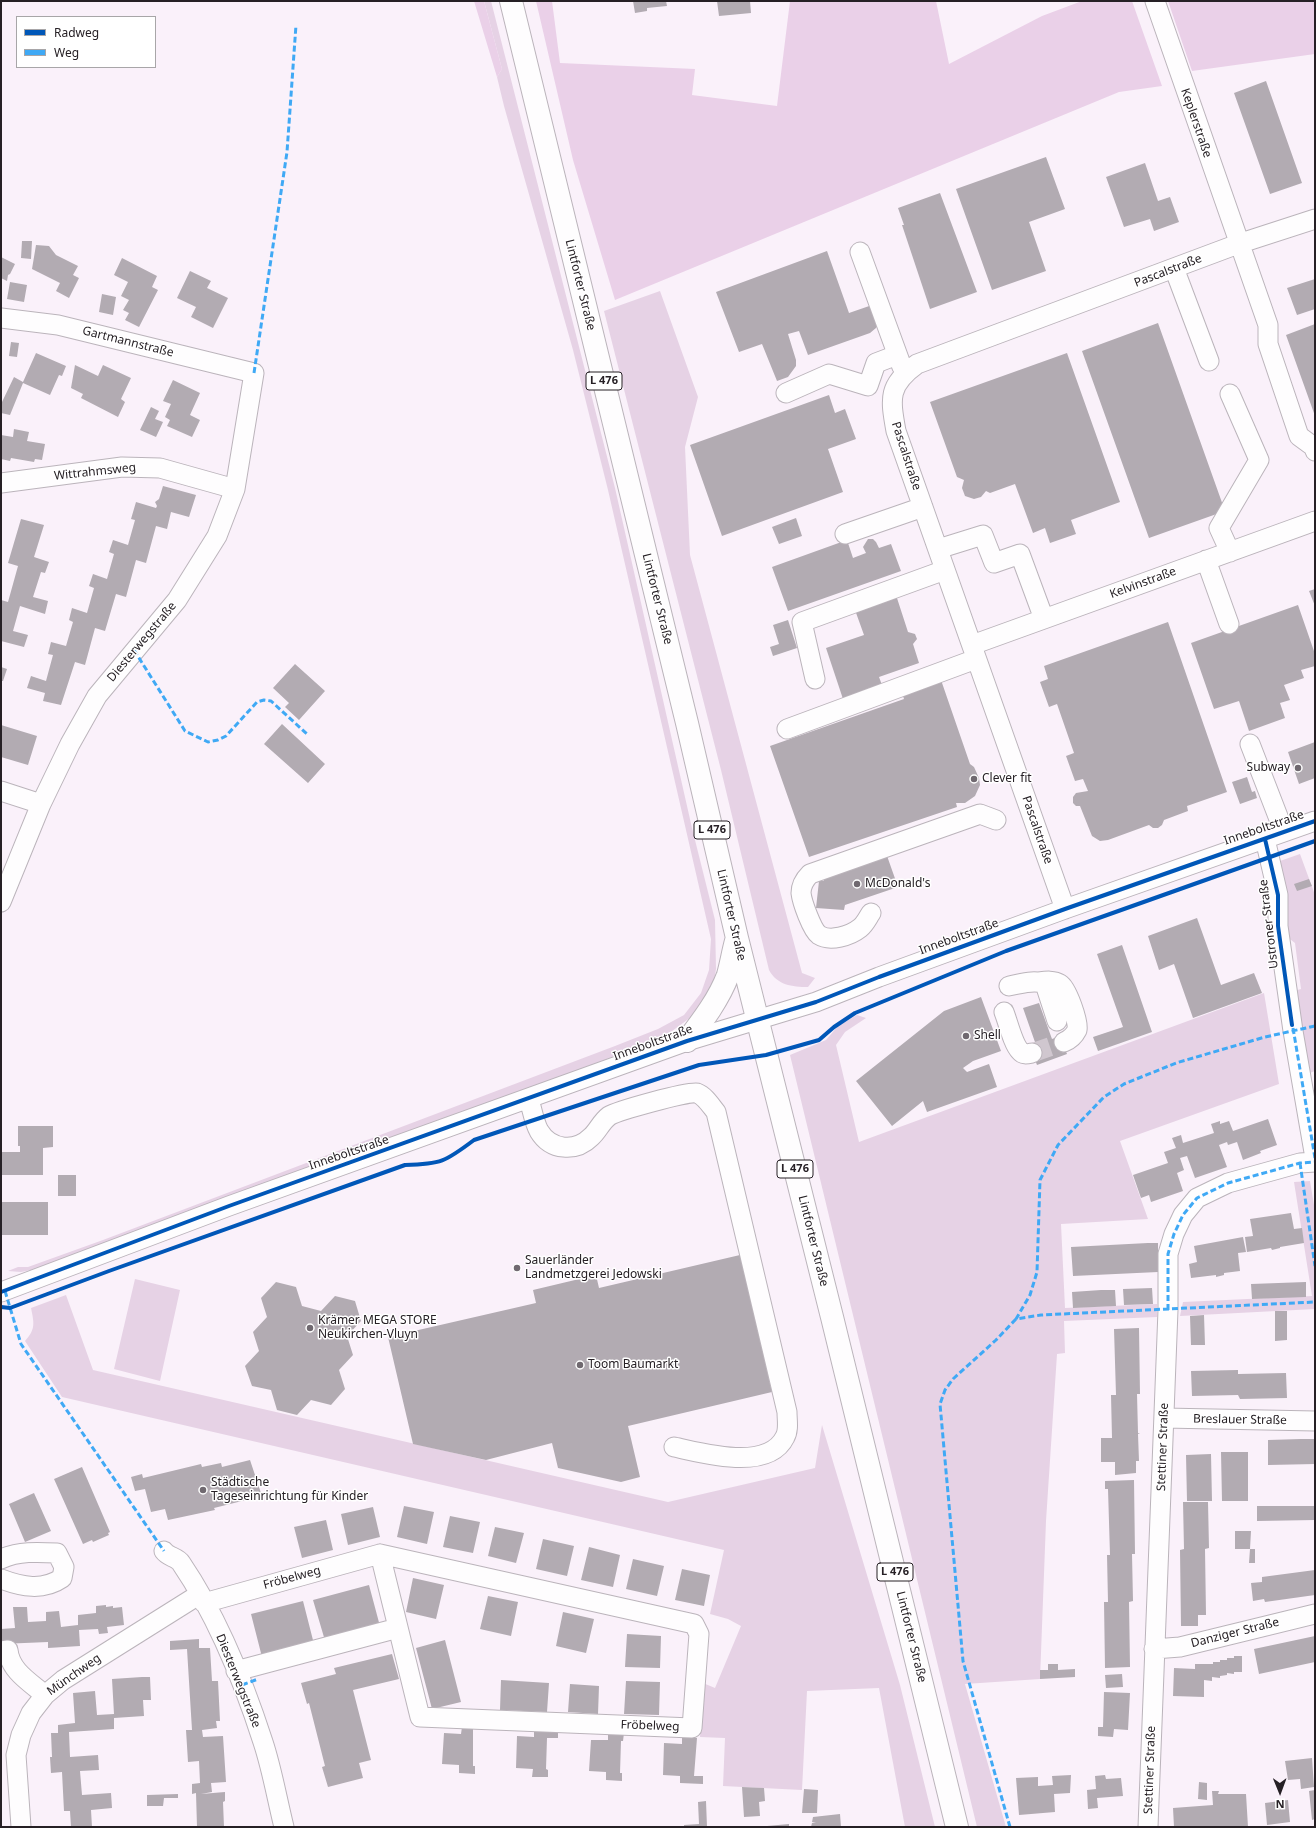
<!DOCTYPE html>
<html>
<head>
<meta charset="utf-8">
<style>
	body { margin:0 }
	#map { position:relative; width:1316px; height:1828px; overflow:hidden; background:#faf1fa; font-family:"Noto Sans",sans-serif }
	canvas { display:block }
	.frame { position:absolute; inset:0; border:2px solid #262025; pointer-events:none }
	.legend { position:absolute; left:16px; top:16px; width:140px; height:52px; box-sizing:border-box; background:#fff; border:1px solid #a8a6a8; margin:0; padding:5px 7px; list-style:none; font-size:12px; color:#262025 }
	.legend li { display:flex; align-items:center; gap:8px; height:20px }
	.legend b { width:20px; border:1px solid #a8a6a8 }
	.north { position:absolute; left:1260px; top:1772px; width:40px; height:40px; -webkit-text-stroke:3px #fff; paint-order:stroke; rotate:179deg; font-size:11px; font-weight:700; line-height:16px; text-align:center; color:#262025 }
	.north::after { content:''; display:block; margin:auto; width:14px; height:18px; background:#262025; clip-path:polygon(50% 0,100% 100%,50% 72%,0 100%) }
</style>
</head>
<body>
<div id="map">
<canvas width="1316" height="1828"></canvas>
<div class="frame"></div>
<ul class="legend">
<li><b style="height:5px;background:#0057b8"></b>Radweg</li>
<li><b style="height:5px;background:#3fa9f5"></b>Weg</li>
</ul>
<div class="north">N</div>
</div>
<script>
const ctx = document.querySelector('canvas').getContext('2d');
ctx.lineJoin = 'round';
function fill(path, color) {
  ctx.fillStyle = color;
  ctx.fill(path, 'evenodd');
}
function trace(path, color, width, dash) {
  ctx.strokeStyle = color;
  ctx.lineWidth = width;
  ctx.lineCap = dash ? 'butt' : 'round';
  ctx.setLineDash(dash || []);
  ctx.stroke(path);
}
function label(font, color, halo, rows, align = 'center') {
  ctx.font = font + ' "Noto Sans",sans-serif';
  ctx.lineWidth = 3;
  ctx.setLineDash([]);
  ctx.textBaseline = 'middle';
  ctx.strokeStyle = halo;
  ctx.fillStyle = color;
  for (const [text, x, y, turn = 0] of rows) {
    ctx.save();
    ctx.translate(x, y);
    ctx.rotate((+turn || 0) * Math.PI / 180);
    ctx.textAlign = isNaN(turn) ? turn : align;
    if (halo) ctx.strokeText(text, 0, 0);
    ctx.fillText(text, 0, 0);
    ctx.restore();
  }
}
fill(new Path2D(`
	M484,1h7l124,487 77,340 23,92 1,49 -3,18 -15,25 -30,22 -142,58 -490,177 -15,3 -13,-1 10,-4h10l75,-27 512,-194 43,-17 26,-14 17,-22 8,-23 2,-31 -103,-449 -35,-140 -69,-244 -7,-29 5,-8z
	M660,291l38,106 -13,50 5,108 112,418 13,5 -7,9c-16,0 -31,-2 -39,-17l-48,-200 -117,-459z
	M1300,854l15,41v176l-8,3 -13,-83 7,-2 -6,-46 -9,-7 -6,-75z
	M1264,993l15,91 -159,57 28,78 -87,5 4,84 92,-4v13l-93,4 1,32 -8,1 -11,167 -6,158 -75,5 41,143h-29l-187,-772 36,-15 12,-14 19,-11 9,3 -21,14 -9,13 23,97z
	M1310,1181l5,30v98l-135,7 3,-14 129,-6 -18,-114z
	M135,1279l45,11 -20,91 -46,-12z
	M66,1295l27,75 575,132 147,-34 7,-43 78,260 35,142h-30l-26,-139 -72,3 -5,99 -79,-4 2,-48 -25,-1 3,-54 12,5 26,-62 -13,-7 -18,-5 14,-64 -662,-153 -37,-56c11,-12 9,-18 6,-33z`), '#e6d2e5');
fill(new Path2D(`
	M474,1h10l18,68 -5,8z
	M536,1h16l8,62 135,6 -3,26 85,11 13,-105h146l13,63 93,-48 40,-15h50l30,85 -43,6 -504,208 -42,-140z
	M1168,1h147v53l-123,17z`), '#ead0e8');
fill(new Path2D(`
	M633,1h33l1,5 -20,2v3l-12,2z
	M717,1h33l1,12 -32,3z
	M1266,81l36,102 -32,11 -36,-101z
	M1046,157l19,52 -36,13 17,49 -54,19 -36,-101z
	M1145,163l13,38 12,-4 9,25 -25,9 -4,-12 -26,8 -18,-50z
	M940,193l37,99 -47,17 -28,-84h2l-6,-17z
	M22,241h10l-1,18 -10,-1z
	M36,245l13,1 7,9 22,11 -5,9 6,3 -10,20 -13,-7 4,-8 -28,-14z
	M827,251l22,62 26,-9 5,15 -4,9 -6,5 -62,22 -9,-24 -11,3 8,26v6l-8,11 -11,4 -15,-37 -23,8 -23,-60z
	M1,257l14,7 -5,10 -2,1 -1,6 -6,-3z
	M122,258l35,18 -5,11 6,3 -19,37 -14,-7 4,-7 -6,-3 6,-10 -8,-4 7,-14 -14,-7z
	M190,271l21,10 -4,7 21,10 -15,30 -22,-11 5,-10 -19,-9z
	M1315,279v30l-18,6 -10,-27z
	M10,282l17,3 -3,17 -17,-3z
	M102,294l14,3 -3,18 -14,-3z
	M1158,323l67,188 -76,27 -67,-187z
	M1315,324v92l-29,-81z
	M11,342l8,1 -2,14 -8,-1z
	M36,353l30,13 -4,10 -3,-1 -9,20 -27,-12 -13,32 -9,-2 1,-11 12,-25 9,5z
	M1067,353l53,149 -49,18 5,14 -26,9 -5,-15 -12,5 -18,-49 -25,9 -4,-2 -5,6 -7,2 -9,-3 -3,-8 2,-8 -7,-3 -27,-75z
	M75,365l23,11 5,-11 28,13 -10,21 4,3 -7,15 -37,-19 2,-4 -12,-6z
	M173,380l27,13 -10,22 10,5 -8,17 -25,-11 3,-6 -5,-3 6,-13 -8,-3z
	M829,395l6,18 10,-4 11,30 -28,10 15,43 -121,44 -32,-91z
	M151,407l8,4 -4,8 8,3 -7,15 -16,-7z
	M14,429l15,3 -2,9 18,3 -3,16 -7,-1 -1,3 -23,-4 -1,3 -9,-2v-24l12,2z
	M163,486l33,9 -7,22 -18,-5 -4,17 -11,-3 -10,37 -10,-3 -10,37 -10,-3 -11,37 -10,-3 -10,37 -10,-3 -14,43 -18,-4 2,-8 -18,-5 4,-12 15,5 7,-26 -5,-1 3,-12 15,4 7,-24 -4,-2 3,-12 15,5 7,-25 -5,-2 4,-12 14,5 7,-25 -5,-2 4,-12 15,5 7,-25 -4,-1 5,-17 20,6 1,-2 -2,-4 4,-3z
	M796,518l6,18 -23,8 -7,-17z
	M21,519l23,6 -10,32 15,5 -4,11 -4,-1 -8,25 15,4 -3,13 -25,-8 -7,25 15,4 -4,12 -23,-6v-41l7,2 10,-36 -10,-3z
	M868,539h5l3,3 3,6 12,-4 10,27 -113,40 -16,-44 75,-27 6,18 13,-5 -3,-6z
	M1315,589v17l-6,-15z
	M896,595l12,37 7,2 2,5 -4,5 6,19 -40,14 3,8 -39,14 -17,-51 38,-13 -9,-25z
	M1298,605l17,49v12l-14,4 3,8 -20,7 6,15 -10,3 5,15 -36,13 -10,-30 -25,8 -23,-66z
	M788,620l9,28 -24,8 -3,-9 9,-3 -6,-19z
	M1168,622l59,170 -40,14 1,5 -24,9 -2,5 -4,3h-5l-4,-3 -41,15 -8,1 -8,-5 -12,-30h-4l-3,-3v-6l3,-4 12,-2 -5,-12 -8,2 -9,-25 8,-3 -17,-49 -8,3 -9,-25 8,-3 -4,-13z
	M295,664l30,27 -26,29 -14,-13 4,-4 -16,-15z
	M1,667l6,2 -4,12h-2z
	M941,680l29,84 4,3 5,11 1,7 -5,11 -10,7h-9l1,4 -148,50 -39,-111 134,-47 -2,-6z
	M282,724l43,40 -17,19 -44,-39z
	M1,725l36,11 -9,29 -27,-8z
	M1315,742v36l-16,6 -11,-32z
	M1247,777l5,15 3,-1 2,7 -17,6 -8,-22z
	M886,853l12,34 -53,18 -1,5 -28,-2 3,-27h5l-3,-6z
	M1309,879l3,7 -15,5 -3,-7z
	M1197,918l24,67 33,-12 8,20 -69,25 -19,-54 -15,6 -11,-34z
	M1122,945l30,87 -54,19 -5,-14 30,-10 -26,-73z
	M981,997l20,54 -28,10 -10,7 4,4 22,-8 8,23 -70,25 -4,-11 -31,25 -36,-45 88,-70z
	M1039,1003l13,36 8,-3 7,18 -30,11 -7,-18 6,-2 -13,-37z
	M1268,1119l9,26 -17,6 1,2 -18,7 -6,-18 -9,3 -1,-3 -8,3 8,22 -32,11 -8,-22 -7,2 4,12 -7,3 6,18 -32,11 -2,-7 -8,3 -8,-23 35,-12 -4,-11 12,-4 -4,-10 9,-3 2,8 31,-10 -3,-9 9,-3v3l9,-3 4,10z
	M18,1126h35v21l-10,1v27h-42v-23h19v-6h-2z
	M58,1175h18v21h-18z
	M1,1202h47v33h-47z
	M1291,1213l3,16 8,-1 2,15 -24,4v1l-8,2 -1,-2 -24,4 -2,-15 8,-1 -3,-17z
	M1243,1237l3,15 -8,1 2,18 -16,2v2l-8,2v-2l-25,3 -2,-14 8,-2 -3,-16z
	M1148,1243h10v29l-85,4 -2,-29z
	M740,1255l32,137 -144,34 12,51 -19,5 -63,-14 -6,-25 -66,17 -73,-16 -25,-107 148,-34 -3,-13 63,-15 3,13z
	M276,1282l20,5 6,19 19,5 14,-15 20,5 6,20 -14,15 6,19 -14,15 6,19 -14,16 -20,-5 -14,15 -20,-5 -6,-20 -19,-4 -7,-20 14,-15 -6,-19 14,-15 -6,-19z
	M1306,1282v15l-54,2 -1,-15z
	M1152,1288l1,16 -29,1 -1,-16z
	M1101,1290h14l1,16 -43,2 -1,-16z
	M1275,1311h12v29l-12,1z
	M1204,1315l1,30h-14l-1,-29z
	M1139,1328l1,66h-3l1,39 2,1h-2l1,27h-3v12l-21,2v-13h-14v-24h11l-1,-43h5l-2,-66z
	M1238,1370v4l48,-1 1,25 -47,1 -2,-4 -46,1 -1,-25z
	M1301,1439h14v25l-47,1v-25z
	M1221,1452h27v49h-26z
	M1211,1454l1,47h-25l-1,-46z
	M250,1460l12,36 -48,12 1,2 -47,10 -3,-11 -14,3 -6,-23 -10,2 -4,-14 11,-3 1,4 58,-14 1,3 19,-4 1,4z
	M82,1467l28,65 -2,1 1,2 -16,7 -1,-2 -9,4 -29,-65z
	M1134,1480l1,74h-3l1,47 -4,1 1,65 -25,1 -1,-66h4l-1,-47h3l-2,-66h-3v-8z
	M34,1493l17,38 -26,11 -16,-38z
	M1183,1502h25l1,46 -4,1 1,66h-8v11h-17l-1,-76 4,-1z
	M404,1506l30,6 -7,32 -30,-7z
	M1257,1506h58v14l-58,1z
	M373,1507l7,30 -32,8 -7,-31z
	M450,1516l30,6 -7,31 -30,-6z
	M326,1520l7,30 -31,8 -8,-31z
	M495,1527l29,6 -8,30 -28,-7z
	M1235,1531h16l-1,18h-15z
	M543,1539l31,7 -7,30 -31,-7z
	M589,1547l31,8 -7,32 -32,-7z
	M1250,1549h5v14h-6z
	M633,1559l31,7 -7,30 -31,-7z
	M682,1569l28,6 -6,31 -29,-6z
	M1315,1570v25l-50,7 -1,-3 -11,2 -2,-18 11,-1v-5z
	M413,1578l31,7 -8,34 -30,-7z
	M369,1585l12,45 -55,14 -13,-44z
	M488,1596l30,6 -7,34 -31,-7z
	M303,1601l12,47 -52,13 -12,-47z
	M106,1605v2l7,-1v2l9,-1 2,18 -17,2 1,6 -9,1 -1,-5 -19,1 1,16 -32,2v-6l-47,2v-15l14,-1 -2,-21h14l1,15 18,-1v-9l13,-1 2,16 17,-2v-10l18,-2v-7z
	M563,1612l31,7 -8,34 -30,-7z
	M627,1634l34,2 -1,32 -35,-1z
	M1315,1636v26l-56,12 -5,-25z
	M199,1639v9h11l2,33h6l2,40h-4l1,7 -15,2 1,7 20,-1 3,46 -15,1 1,9 -11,2 24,-2v9l-2,1 1,25h-27l-1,-34 -4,1v-10l8,-1 -1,-22 -11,1 -2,-32h6l-5,-81 -17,1v-9z
	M445,1640l16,62 -29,7 -16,-61z
	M392,1654l7,25 -46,11 18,70 -12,3 4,15 -35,9 -6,-20 3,-1 -16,-63 -2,1 -6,-21 35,-9 -2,-6z
	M1234,1656h8v16h-8v2l-7,-1v2l-7,1v2l-8,-1v4l-8,-1v17l-31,-1 1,-28 21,1v-5h18v-2h7v-2h7v-2h7z
	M1048,1664h10v6l17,-1v8l-35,2v-9h8z
	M1122,1674l1,13 -17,1 -1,-13z
	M142,1677h8l1,23h-8l1,16 -30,2v11l-45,3 1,25 28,-2 1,15 -19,1 2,24 29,-2 1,15 -21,2 1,17h-21l-1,-16h-6l-2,-39 -11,1 -1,-16h2l-1,-24h7v-8l17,-2 -2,-30 22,-2 2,24 17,-1 -2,-35z
	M501,1680l48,3 -2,29 -47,-2z
	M626,1681l34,1 -1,33 -35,-1z
	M570,1684l29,2 -1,28 -30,-2z
	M1104,1692l26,1 -2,37 -14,-1 -1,8 -15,-1v-9h5z
	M462,1727l11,1v38h2v8l-16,-1v-8l-17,-1 2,-31 17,1z
	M534,1729l24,1v8h-11l-1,31 2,1v7h-16l1,-8 -17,-1 1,-32 17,1z
	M608,1733h16l-1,8h-2l-1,32h2v8l-16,-1v-8l-17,-1 2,-31h17z
	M682,1737l15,1 -3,38h9v8l-23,-1v-7l-17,-1 1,-32 18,1z
	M1312,1758l2,29 -13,2 -1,-10 -12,1 -3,-19z
	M1071,1775l-1,18 -16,1 1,18 -36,3 -3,-37 22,-1v9l15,-1 -1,-9z
	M1105,1775l1,4 15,-1 2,18 -26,2 1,10 -10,1 -1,-19 9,-1 -1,-13z
	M1199,1782l8,1v17l-9,-1z
	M742,1787l22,1 1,13 -6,1 1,14 -16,1z
	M804,1789l14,1 -1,23h-15z
	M1315,1790v29l-3,1 -3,-29z
	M1212,1791h7l-1,3h28l2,33h-74l-1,-19 40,-3z
	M178,1794v4h-14l-1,8h-16v-11z
	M1288,1800l2,22 -23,3 -2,-22z
	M706,1801l1,26h-23v-2l15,-1 -1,-22z
	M840,1814l1,13h-30l1,-4 4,-1h-4l1,-5z
	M789,1824v3h-22v-1z`), '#b2abb2');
trace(new Path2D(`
	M1032,1053l32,-11`), '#d0c7cf', 19, [19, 10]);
const minor = new Path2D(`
	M1155,1l113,324v19l31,92 15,11 1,4
	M860,252l42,115
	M1174,268l35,93
	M1,318l57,7 196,48 -19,116 -18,47 -40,64 -80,96 -27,48 -29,60 -40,98
	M786,393l43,-19 39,12 8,-23 21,-8
	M1230,394l29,66 -40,68 11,24
	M1,483l121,-16 38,1 75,21
	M845,534l78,-27
	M938,549l45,-14 11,28 26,-9 24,65
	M1206,560l23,64
	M972,645l343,-124
	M815,679l-13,-57 143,-52
	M787,729l189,-70
	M1250,744l34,88
	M1,791l40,13
	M1265,839l13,56v31l15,105 22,127
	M1065,909l-169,-478c-6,-33 -8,-46 21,-67l321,-120 77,-25
	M871,913c-4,6 -6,11 -11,15 -10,8 -30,14 -41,7 -7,-5 -17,-33 -18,-42 0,-8 4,-14 9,-19l170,-60 16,6
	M1039,982c7,-1 15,-2 21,2 7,4 19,38 17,46 -3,6 -8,10 -13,12
	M1009,986c12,-2 25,-7 36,-2l12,37
	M1004,1012c4,10 9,32 16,39 3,4 7,3 12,2
	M529,1099c3,10 5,23 10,32 12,20 37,21 52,6 7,-6 10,-15 18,-21 8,-5 79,-25 88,-23 8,3 14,13 19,19l71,300c0,8 2,18 -2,25 -17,35 -82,16 -111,10
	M1,1292l228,-86 458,-165 129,-39 63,-25 186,-68 250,-88
	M1164,1418l151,3
	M164,1551c4,6 13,6 17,12 36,53 62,117 82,179 9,27 14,57 21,85
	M1,1559c17,-8 37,-7 56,-6l7,14 -2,11c-19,13 -40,9 -61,1
	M204,1603l176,-49 314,70 5,10 -7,94 -272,-11 -40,-163
	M1154,1649l26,-2 135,-33
	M1,1651l7,-1c2,21 22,32 37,45
	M236,1671l162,-43
	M21,1827l-5,-72 5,-20 10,-22 14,-18 18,-15 137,-86
	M1148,1827l20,-517v-56l6,-20 9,-19 14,-17 31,-15 72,-20 15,-1`);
const major = new Path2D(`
	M511,1l176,722 50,215 95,379 125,510
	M687,1041c16,-21 32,-42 41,-66 3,-11 5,-23 8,-34`);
trace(minor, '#bbb4bb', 21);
trace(major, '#bbb4bb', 24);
trace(minor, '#fefdfe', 19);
trace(major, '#fefdfe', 22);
trace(new Path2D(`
	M254,373l33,-221 9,-127
	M134,650l51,81 23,11 10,-2 8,-4 31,-34 7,-2 7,1 36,33
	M1315,1026l-50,11 -89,26 -52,21 -20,13 -46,48 -18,35 -3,92 -7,23 -14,24 25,-4 274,-13
	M1293,1028l22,130
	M1300,1163l15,103
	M5,1291l16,53 143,207
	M1168,1310v-56l6,-20 9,-19 14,-17 31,-15 72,-20 15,-1
	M242,1685l16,-6
	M1010,1827l-47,-166 -23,-257 5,-14 8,-11 43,-39 20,-21`), '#3fa9f5', 3, [6, 3]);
trace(new Path2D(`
	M1265,839l13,56v31l14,99
	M1,1292l228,-86 458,-165 129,-39 63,-25 186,-68 250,-88
	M1,1307l9,1 99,-37 296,-106c36,-1 40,-3 69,-25l225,-75 67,-10 53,-15 15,-13 21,-14 151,-62 309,-110`), '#0057b8', 4);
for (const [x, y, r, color] of [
	[1298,768,4,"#706970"],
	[974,779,4,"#706970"],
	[857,884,4,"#706970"],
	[966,1036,4,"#706970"],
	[517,1268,4,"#706970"],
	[310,1328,4,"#706970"],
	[580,1365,4,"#706970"],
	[203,1490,4,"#706970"]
]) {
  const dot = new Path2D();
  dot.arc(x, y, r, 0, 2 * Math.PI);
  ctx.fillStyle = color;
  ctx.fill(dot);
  trace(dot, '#fff', 1.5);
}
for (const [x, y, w] of [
	[604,381,36],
	[712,830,36],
	[795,1169,36],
	[895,1572,36]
]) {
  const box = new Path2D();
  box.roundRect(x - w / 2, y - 9, w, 18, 3);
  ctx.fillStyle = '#fff';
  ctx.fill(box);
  trace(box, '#262025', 1);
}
label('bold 11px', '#262025', null, [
	["L 476",604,381],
	["L 476",712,830],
	["L 476",795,1169],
	["L 476",895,1572]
]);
label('12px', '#262025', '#fff', [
	["Keplerstraße",1196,123,71],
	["Pascalstraße",1168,271,-21],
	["Lintforter Straße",580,285,76],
	["Gartmannstraße",128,342,14],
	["Pascalstraße",906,456,72],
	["Wittrahmsweg",95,472,-6],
	["Kelvinstraße",1143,583,-20],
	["Lintforter Straße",657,599,76],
	["Diesterwegstraße",142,642,-50],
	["Inneboltstraße",1264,828,-19],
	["Pascalstraße",1037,830,71],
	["Lintforter Straße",731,915,77],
	["Ustroner Straße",1269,924,-97],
	["Inneboltstraße",959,937,-20],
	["Inneboltstraße",653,1043,-20],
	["Inneboltstraße",349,1153,-19],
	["Lintforter Straße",813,1241,76],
	["Breslauer Straße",1240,1420,1],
	["Stettiner Straße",1163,1447,-88],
	["Fröbelweg",292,1578,-15],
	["Danziger Straße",1235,1633,-14],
	["Lintforter Straße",911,1637,76],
	["Münchweg",74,1675,-35],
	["Diesterwegstraße",238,1681,68],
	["Fröbelweg",650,1726,2],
	["Stettiner Straße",1150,1770,-88]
]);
label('12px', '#262025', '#fff', [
	["Subway",1290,768,"right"],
	["Clever fit",982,779],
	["McDonald's",865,884],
	["Shell",974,1036],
	["Sauerländer",525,1261],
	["Landmetzgerei Jedowski",525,1275],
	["Krämer MEGA STORE",318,1321],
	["Neukirchen-Vluyn",318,1335],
	["Toom Baumarkt",588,1365],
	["Städtische",211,1483],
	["Tageseinrichtung für Kinder",211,1497]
], 'left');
</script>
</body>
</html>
